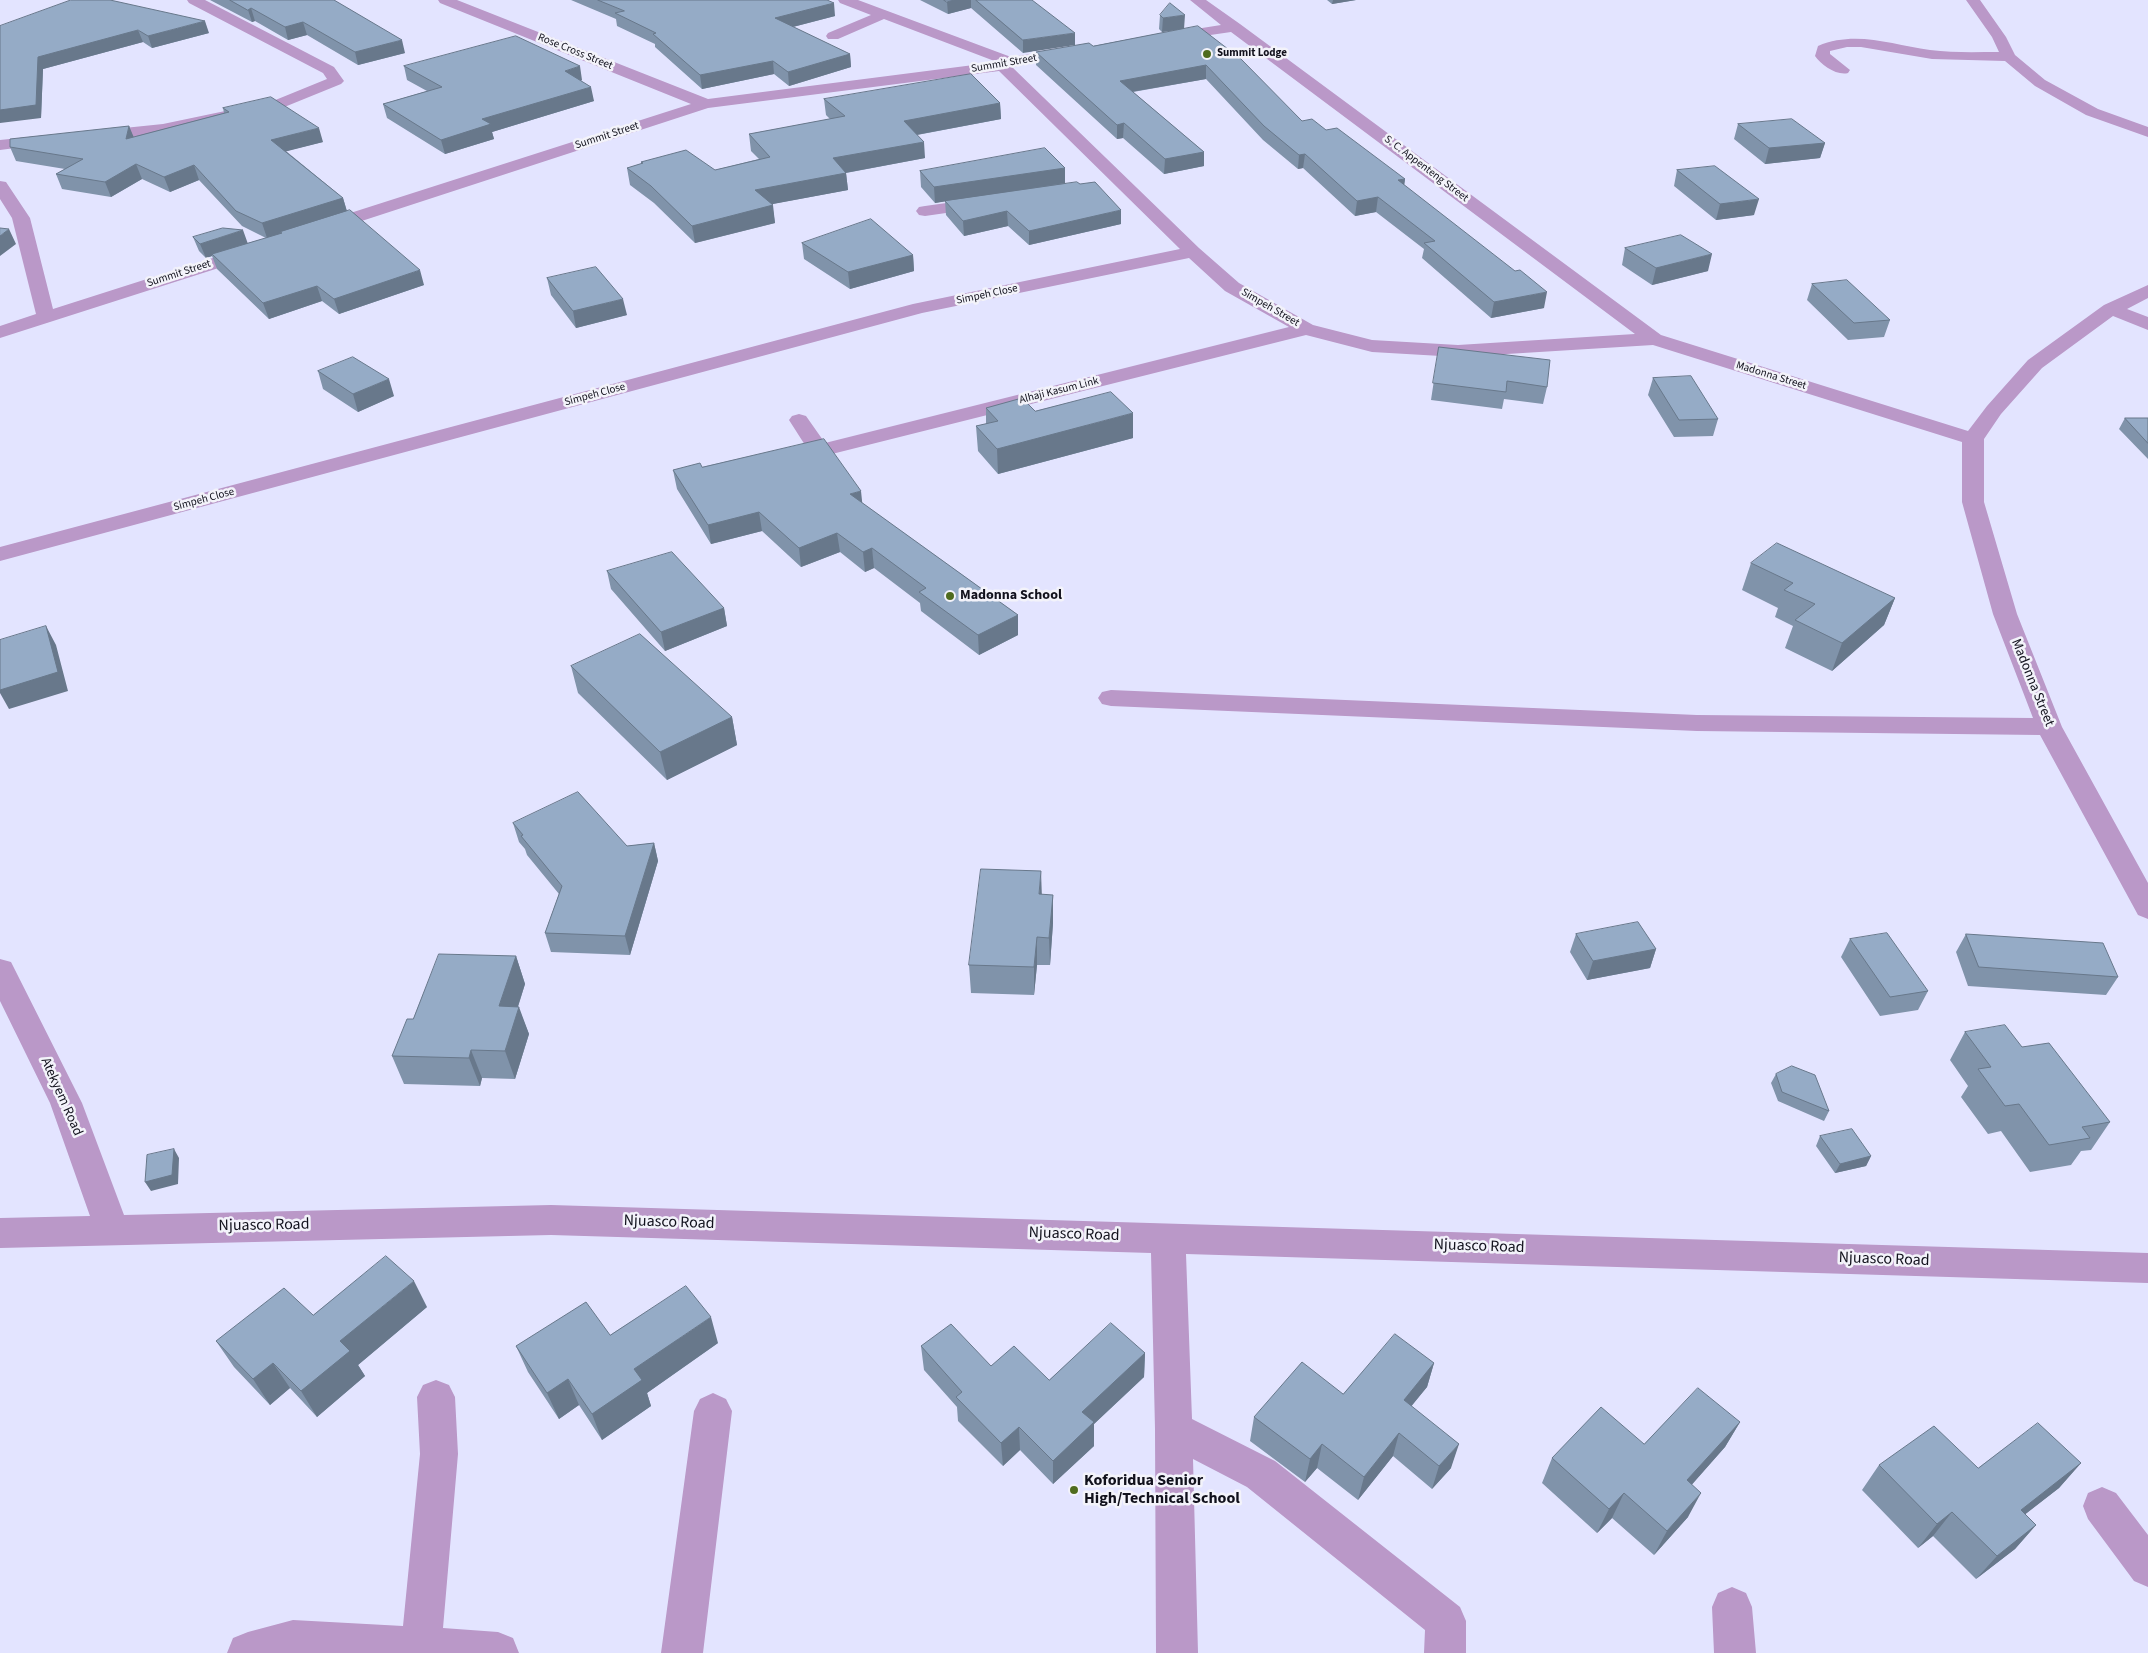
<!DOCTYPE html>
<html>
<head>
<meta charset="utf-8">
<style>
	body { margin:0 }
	canvas { display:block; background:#e3e4ff }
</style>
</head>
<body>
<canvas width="2148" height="1653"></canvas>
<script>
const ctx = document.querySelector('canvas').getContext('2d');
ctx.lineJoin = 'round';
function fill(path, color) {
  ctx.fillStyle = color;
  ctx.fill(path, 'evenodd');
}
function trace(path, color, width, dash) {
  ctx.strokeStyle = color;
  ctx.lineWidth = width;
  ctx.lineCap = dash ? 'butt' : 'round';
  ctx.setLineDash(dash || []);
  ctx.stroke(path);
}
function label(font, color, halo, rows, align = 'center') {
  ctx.font = font + ' "Source Sans 3",sans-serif';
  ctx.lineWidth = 5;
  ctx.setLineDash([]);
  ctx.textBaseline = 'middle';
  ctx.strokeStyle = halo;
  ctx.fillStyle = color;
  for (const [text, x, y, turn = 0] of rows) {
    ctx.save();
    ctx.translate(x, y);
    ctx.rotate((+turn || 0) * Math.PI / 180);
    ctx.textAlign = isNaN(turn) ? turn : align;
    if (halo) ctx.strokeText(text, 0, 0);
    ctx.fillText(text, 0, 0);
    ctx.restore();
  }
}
fill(new Path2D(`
	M187,0h18l129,67 10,14 -3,3 -64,26 -114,24 -68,7 -6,-2 -2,-3 2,-3 6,-2 68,-7 110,-23 54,-22 -4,-6 -134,-70z
	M438,0h19l251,99 289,-37 -113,-43 -46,20h-10l-2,-3 2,-3 43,-18 -31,-12 -2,-3h20l153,57 62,-9 5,1 2,3 -2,3 -66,12 187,181 40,35 74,42 59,15 86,5 177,-11 -404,-302 -62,9 -5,-1 -2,-3 2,-3 57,-9 -31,-25h16l34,24 421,311 307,96 19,-25 41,-46 76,-55 44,-20v13l-21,11 21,8v13l-35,-14 -71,52 -41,46 -17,25v63l33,112 45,113 86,156v36l-10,-4 -98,-180 -343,-4 -586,-25 -9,-2 -4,-6 4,-6 9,-2 586,25 336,3 -40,-104 -31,-112v-60l-309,-97 -195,12 -86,-5 -66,-17 -486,122 -8,-1 -23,-36 3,-4 7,-2 7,2 19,27 464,-116 -64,-36 -36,-33 -267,55 -922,248v-14l913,-243 267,-55 -181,-178 -291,37 -380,124 -6,1 -6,-1 -3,-4 3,-4 375,-120 -251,-101z
	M1966,0h14l26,37 9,18 30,25 53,29 50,18v10l-62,-22 -51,-29 -30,-25 -73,-2 -71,-12h-14l-17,4v3l20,16 -2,3c-11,3 -27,-8 -33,-17l3,-10c38,-16 74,-1 112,4 23,3 46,2 69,2l-7,-15z
	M47,135l6,2 2,3 -2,3 -53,7v-10z
	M0,181l6,1 24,36 23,91 191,-61 6,-1 6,1 3,4 -3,4 -256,82v-12l36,-12 -24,-96 -12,-19z
	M982,198l6,1 3,4 -3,4 -63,9 -6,-1 -3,-4 3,-4 6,-1z
	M0,959l11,3 71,141 42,112 427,-10 1597,48v30l-962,-29 6,165 83,42 185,146 6,14v32h-42l1,-23 -178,-143 -54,-28 5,194h-42l-1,-224 -4,-176 -600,-18 -551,13v-30l90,-2 -40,-113 -50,-102z
	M436,1380l13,5 6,12 3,57 -15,174 55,4 15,6 6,15h-292l6,-15 15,-6 45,-12 110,6 17,-172 -3,-57 6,-12z
	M713,1393l13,6 6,12 -29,242h-42l33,-242 6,-12z
	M2102,1487l14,6 32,42v52l-14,-6 -46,-62 -5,-13 5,-13z
	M1732,1587l14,6 6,14 4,46h-42l-2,-46 6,-14z`), '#ba98c8');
fill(new Path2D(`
	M210,0h124l71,53 -47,12 -51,-30 -19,5 -33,-19 -3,1z
	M571,0h256l8,16 -42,11 57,27 1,13 -62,19 -15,-12 -72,15 -47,-42v-3l-38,-18 -1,-7z
	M920,0h112l-9,53 -52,-45 -23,6z
	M1327,0h29l-24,4z
	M1160,15l24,14 118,92 24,9 79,49 -1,6 140,123 -53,10 -69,-60 2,-9 -48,-37 -21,4 -52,-48 -5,1 -35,-29 -57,-61 -73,13 71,60v14l-40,8 -41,-36 -6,1 -81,-74v-13l57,-6 90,-17 -21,3 -3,-3z
	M0,26l209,7 -57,15 -9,-6 -100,27 -2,49z
	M404,66l178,14h-1l13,21 -102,31 2,7 -49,15 -58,-36 -4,-14 44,-13 -20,-11z
	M824,99l176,4 1,16 -84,16 8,23 -79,15 2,17 -76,14 3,19 -80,20 -41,-40 -24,-18 -3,-17 14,-4v-2l74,8 44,-11 -8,-8 -2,-17 81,-15 -4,-4z
	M223,108l100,34 -37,9 57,47 4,13 77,74 -85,29 -17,-13 -53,18 -52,-50 -5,-13 -6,2 -7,-7 -6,-14 55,6 18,-5 -24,-12 -43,-46 -29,12 -28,-13 -31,18 -49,-8 -6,-15 9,-5 -49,-8 -6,-14 119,-21 4,11 91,-24z
	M1738,124l87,19 -5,15 -55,6 -31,-25z
	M1065,168v15l56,41 -92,21 -21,-19 -44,10 -18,-21 -1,-14 -10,2 -14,-16 -1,-16z
	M1677,170l77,45 -38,5 -42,-34z
	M802,243l111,12 1,16 -64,18 -46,-30z
	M1625,248l83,23 -56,14 -30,-20z
	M547,278l80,37 -51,13 -25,-33z
	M1812,284l78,36 -6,17 -36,3 -41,-40z
	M1439,347l108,40 -4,17 -39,-5 -2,10 -71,-9z
	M318,371l76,25 -36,16 -35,-23z
	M1653,378l65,41 -5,17 -39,1 -26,-42z
	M986,408l49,3 98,27 -135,36 -20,-23 -2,-25 10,-2z
	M2125,418h23v41l-29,-30z
	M702,467l160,36 156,112v20l-39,20 -58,-44 -1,-8 -46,-35 -9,4 -25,-20 -39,15 -39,-36 -51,13 -34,-55 -4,-19z
	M1751,563l144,35 -11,27 -52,46 -47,-23 8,-22 -18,-9 3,-9 -36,-18z
	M607,571l117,37 3,18 -62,25 -54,-62z
	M571,666l161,51 5,28 -70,35 -89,-87z
	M513,823l114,23 27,-3 4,18 -28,94 -79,-3 -6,-19 14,-39 -32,-39 -2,-6 -6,-7z
	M1042,895h11v28l-3,42h-13l-3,30 -63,-2 -2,-28z
	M1576,934l80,15 -6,19 -63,12 -17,-28z
	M1966,934l152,43 -12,18 -138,-9 -12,-34z
	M1850,939l78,52 -10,19 -38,6 -39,-59z
	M516,956l9,28 -7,23 11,27 -14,45 -33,-1 -2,8 -76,-2 -12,-28 21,-37z
	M1965,1032l57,15 88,75 -19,28 -10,1 -10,14 -41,7 -29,-41 -13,3 -27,-37 7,-11 -18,-26z
	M1776,1074l53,37 -5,10 -46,-20 -7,-18z
	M1820,1136l51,20 -5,10 -31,7 -19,-27z
	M427,1307l-69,58 7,11 -48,41 -27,-29 -20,17 -36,-38 -18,-26 97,-26z
	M610,1335l108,8 -71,50 4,13 -49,34 -23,-35 -20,14 -31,-47 -12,-26z
	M921,1346l70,20 58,14 96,-27 -1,24 -50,47v22l-41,38 -33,-34 -17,16 -45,-45 -1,-14 -33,-37z
	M1434,1363l-7,24 -16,19 40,62 -19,21 -39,-33 -35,44 -41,-32 -12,14 -55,-41 4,-24 89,-23z
	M1740,1422l-15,25 -33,37 -4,33 -34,38 -42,-37 -15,15 -55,-50 10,-25 92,-14z
	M2081,1463l-22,25 -34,26 11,11 -21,24 -39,30 -43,-43 -15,12 -56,-58 17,-25 99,3z`), '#8093aa');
fill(new Path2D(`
	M954,0h17v8l-23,6 -1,-12z
	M1333,0h23l-24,4z
	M834,3l1,13 -58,15 -2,-13z
	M251,8l4,13 -3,1 -4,-12z
	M1185,15l-1,14 -22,3 1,-14z
	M205,21l4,12 -57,15 -4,-12z
	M303,22l4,13 -19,5 -3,-13z
	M138,30l5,12 -100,27 -2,49 -41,5v-13l38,-53z
	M1075,33v12l-52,8v-13z
	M402,40l3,13 -47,12 -3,-13z
	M850,54l1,13 -62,19 -1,-14z
	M773,61l1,13 -72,15 -2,-14z
	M1206,65v14l-87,15 1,-13z
	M580,66l2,14 -14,5 -3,-14z
	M591,87l3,14 -102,31 2,7 -49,15 -4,-14 41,-21z
	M1000,103l1,16 -96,18 -1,-16z
	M1124,123l-1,15 -6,1v-14z
	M129,126l6,14 -9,-1z
	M319,128l4,14 -47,12 -5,-14z
	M924,142l1,16 -91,17 -1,-17z
	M1825,143l-5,15 -55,6 4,-16z
	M1204,152v14l-40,8 1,-15z
	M1305,154l-2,14 -5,1 1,-14z
	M136,164l6,15 -31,18 -6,-15z
	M194,165l5,15 -29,12 -6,-15z
	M1065,168v15l-130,20 -1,-16z
	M846,173l2,17 -91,17 -2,-17z
	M1405,179l-2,15 -5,-14z
	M1378,197l-2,15 -21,4 2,-15z
	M343,198l4,14 -67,20 1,2 -14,4 -5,-15z
	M1759,199l-5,16 -38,5 4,-16z
	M773,205l2,18 -80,20 -3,-17z
	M1121,210v14l-92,21v-14z
	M1007,211l1,15 -44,10 -1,-15z
	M9,229l7,15 -16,12v-20z
	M243,230l5,14 -36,10v2l-6,2 -6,-14z
	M1712,254l-4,17 -56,14 4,-17z
	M913,255l1,16 -64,18 -2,-17z
	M420,270l4,15 -85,29 -5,-15z
	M317,286l5,15 -53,18 -6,-16z
	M1547,292l-3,16 -53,10 3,-16z
	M623,299l4,16 -51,13 -3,-17z
	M389,379l5,17 -36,16 -5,-18z
	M1133,413v25l-135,36 -1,-25z
	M861,491l2,19 -13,-16z
	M759,512l3,19 -51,13 -3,-19z
	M837,533l3,19 -39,15 -2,-19z
	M872,548l2,20 -9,4 -2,-20z
	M1895,598l-11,27 -52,46 10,-28z
	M724,608l3,18 -62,25 -4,-19z
	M1018,615v20l-39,20 -1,-20z
	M46,626l10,19 12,46 -59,18 -9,-16v-3z
	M732,717l5,28 -70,35 -7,-28z
	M654,843l4,18 -28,94 -5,-19z
	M1041,871l1,28 -3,-5z
	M1053,895v28l-3,42 -1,-27z
	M1037,937v28l-3,30v-28z
	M1656,949l-6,19 -63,12 6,-19z
	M516,956l9,28 -16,50 -10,-28z
	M519,1007l10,27 -14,45 -10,-28z
	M471,1050l11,28 -2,8 -11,-28z
	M174,1149l5,9 -1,26 -27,7 -6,-9z
	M1871,1156l-5,10 -31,7 5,-9z
	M414,1281l13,26 -69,58 7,11 -48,41 -16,-26 39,-50z
	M711,1317l7,26 -71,50 4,13 -49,34 -10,-26 42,-45z
	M1145,1353l-1,24 -50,47v22l-41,38v-23l29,-49z
	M273,1363l17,25 -20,17 -17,-26z
	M1434,1363l-7,24 -30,37 7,-24z
	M568,1379l11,26 -20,14 -12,-26z
	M1740,1422l-15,25 -51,58 13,-25z
	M1019,1427l1,23 -17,16 -2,-23z
	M1399,1433l-6,23 -35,44 6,-23z
	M1322,1444l-5,24 -12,14 5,-23z
	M1459,1444l-8,24 -19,21 7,-23z
	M2081,1463l-22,25 -59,46 21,-24z
	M1624,1493l-12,25 -15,15 12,-24z
	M1701,1493l-13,24 -34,38 13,-24z
	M1952,1512l-19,24 -15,12 19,-24z
	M2036,1525l-21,24 -39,30 21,-23z`), '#68788b');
const building = new Path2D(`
	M71,0h39l95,21 -57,15 -10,-6 -100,27 -2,48 -36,5v-84z
	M230,0h104l68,40 -47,12 -52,-30 -18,5 -34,-19 -3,2z
	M598,0h229l7,3 -59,15 75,36 -62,18 -15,-11 -73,14 -47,-41 3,-1 -41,-20 9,-2z
	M944,0h10l-7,2z
	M976,0h56l43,33 -52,7z
	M1170,3l15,12 -22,3 -3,-3z
	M1198,26l43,33 61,62 10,-2 14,11 11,-2 68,51 -7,1 117,91 5,-1 27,22 -53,10 -70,-59 11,-2 -57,-44 -21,4 -52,-47 -6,1 -35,-29 -58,-61 -86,16 84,71 -39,7 -41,-36 -7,2 -81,-73 53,-9 4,3z
	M516,36l64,30 -15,5 26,16 -109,32 9,5 -50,16 -58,-36 59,-17 -38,-21z
	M971,74l29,29 -96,18 20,21 -91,16 13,15 -91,17 18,15 -81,21 -41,-40 -24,-18 16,-5 -2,-1 45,-12 29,20 55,-13 -21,-23 96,-18 -21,-17z
	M271,97l48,31 -48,12 72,58 -81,25 -26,-12 -42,-46 -30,12 -28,-13 -31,18 -49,-8 27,-15 -73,-12v-8l119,-13 -3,13 103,-27 -6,-4z
	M1792,119l33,24 -56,5 -31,-24z
	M1045,148l20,20 -131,19 -14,-16z
	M1715,166l44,33 -39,5 -43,-34z
	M1077,182l3,2 15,-2 26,28 -92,21 -22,-20 -44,10 -18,-20z
	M350,210l70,60 -86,29 -17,-13 -54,17 -51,-49 70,-21 -2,-1z
	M871,219l42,36 -65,17 -46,-29z
	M0,228l9,1 -9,7z
	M223,228l20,2 -43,14 -7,-7z
	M1681,235l31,19 -56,14 -31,-20z
	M596,267l27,32 -50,12 -26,-33z
	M1847,280l43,40 -36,3 -42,-39z
	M1439,347l111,13 -3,27 -40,-6 -1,11 -73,-9z
	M353,357l36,22 -36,15 -35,-23z
	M1691,376l27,43 -39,1 -26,-42z
	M1111,392l22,21 -136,36 -21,-23 22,-5 -12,-13 36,-10 13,13z
	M2125,418h23v25z
	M824,439l37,52 -11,3 168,121 -40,20 -59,-43 7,-4 -54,-40 -9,4 -26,-19 -38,15 -40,-36 -51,13 -35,-55 27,-7 2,4z
	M1777,543l118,55 -53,45 -47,-23 20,-16 -31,-14 9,-7 -42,-20z
	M672,552l52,56 -63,24 -54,-61z
	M46,626l12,46 -58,18v-50z
	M640,634l92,83 -72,35 -89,-86z
	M578,792l49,54 27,-3 -29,93 -80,-3 17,-47 -41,-50 2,-1 -10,-12z
	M981,869l60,2 -2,23 14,1 -4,43 -12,-1 -3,30 -65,-2z
	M1638,922l18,27 -63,12 -17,-27z
	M1887,933l41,58 -38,6 -40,-58z
	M1966,934l137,9 15,34 -139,-10z
	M439,954l77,2 -17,50 20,1 -14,44 -34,-1 -2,8 -77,-2 15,-37h6z
	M2005,1025l17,22 27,-4 61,79 -28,5 8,11 -41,7 -30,-41 -14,2 -27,-37 13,-2 -26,-35z
	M1792,1066l23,9 14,36 -47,-19 -6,-18z
	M1852,1129l19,27 -31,8 -20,-28z
	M174,1149l-2,26 -27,7 2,-27z
	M386,1256l28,25 -74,60 10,10 -49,40 -28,-28 -20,16 -37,-38 68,-53 29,27z
	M686,1286l25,31 -77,52 8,11 -50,34 -24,-35 -21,14 -31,-47 70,-44 24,33z
	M1111,1323l34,30 -63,59 12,10 -41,39 -34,-34 -18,16 -45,-46 6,-5 -41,-46 30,-22 40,42 23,-20 35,34z
	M1395,1334l39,29 -30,37 55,44 -20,22 -40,-33 -35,44 -42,-33 -12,15 -56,-42 48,-55 41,32z
	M1698,1388l42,34 -53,58 14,13 -34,38 -43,-38 -15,16 -57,-51 49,-51 43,37z
	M2038,1423l43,40 -60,47 15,15 -39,31 -45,-44 -15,12 -58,-59 55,-39 44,42z`);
fill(building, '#95abc6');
trace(building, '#68788b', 1);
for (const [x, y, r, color] of [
	[1207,54,5,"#4f6b1e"],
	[950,596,5,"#4f6b1e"],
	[1074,1490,5,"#4f6b1e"]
]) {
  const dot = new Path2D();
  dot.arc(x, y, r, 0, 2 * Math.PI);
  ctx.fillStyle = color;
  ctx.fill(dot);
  trace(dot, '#f3f3fa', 2);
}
label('11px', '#11111c', '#f3f3fa', [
	["Rose Cross Street",575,52,22],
	["Summit Street",1004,64,-10],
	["Summit Street",607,136,-18],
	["S. C. Appenteng Street",1426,169,37],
	["Summit Street",179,274,-18],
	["Simpeh Close",987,295,-12],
	["Simpeh Street",1270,308,30],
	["Madonna Street",1771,376,17],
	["Alhaji Kasum Link",1059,391,-14],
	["Simpeh Close",595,395,-15],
	["Simpeh Close",204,500,-15]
]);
label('bold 11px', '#11111c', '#f3f3fa', [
	["Summit Lodge",1217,54]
], 'left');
label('bold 14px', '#11111c', '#f3f3fa', [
	["Madonna School",960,596]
], 'left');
label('14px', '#11111c', '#f3f3fa', [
	["Madonna Street",2032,683,68],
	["Atekyem Road",61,1097,66]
]);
label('16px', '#11111c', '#f3f3fa', [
	["Njuasco Road",669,1223,2],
	["Njuasco Road",264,1226,-1],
	["Njuasco Road",1074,1235,2],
	["Njuasco Road",1479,1247,2],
	["Njuasco Road",1884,1260,2]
]);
label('bold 16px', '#11111c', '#f3f3fa', [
	["Koforidua Senior",1084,1481],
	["High/Technical School",1084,1499]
], 'left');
</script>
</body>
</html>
